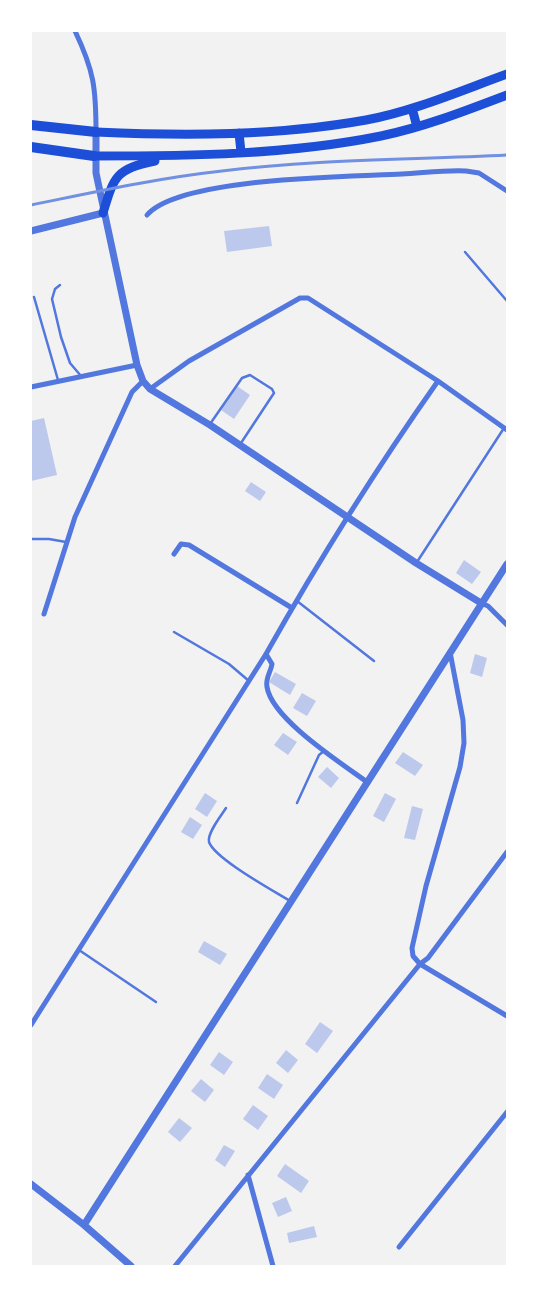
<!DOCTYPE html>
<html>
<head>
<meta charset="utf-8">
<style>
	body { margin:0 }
	#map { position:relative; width:538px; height:1297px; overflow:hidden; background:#f2f2f2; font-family:Inter,sans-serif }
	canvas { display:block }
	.frame { position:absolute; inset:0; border:32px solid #fff; pointer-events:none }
</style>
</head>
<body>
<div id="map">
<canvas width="538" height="1297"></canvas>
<div class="frame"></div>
</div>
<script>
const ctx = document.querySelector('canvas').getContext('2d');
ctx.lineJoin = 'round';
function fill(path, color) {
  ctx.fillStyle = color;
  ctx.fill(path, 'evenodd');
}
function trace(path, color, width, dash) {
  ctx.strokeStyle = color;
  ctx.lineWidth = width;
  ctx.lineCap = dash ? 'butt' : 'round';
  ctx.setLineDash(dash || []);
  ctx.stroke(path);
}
fill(new Path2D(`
	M269,226l3,20 -45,6 -3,-21z
	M237,386l13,9 -16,24 -13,-9z
	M44,418l13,57 -26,6v-60z
	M251,482l15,10 -6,9 -15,-10z
	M464,560l17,12 -9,12 -16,-11z
	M475,654l12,4 -5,19 -12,-4z
	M275,672l21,12 -6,11 -21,-13z
	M302,693l14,8 -9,15 -14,-8z
	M283,733l14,9 -9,13 -14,-10z
	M403,752l20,13 -8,11 -20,-13z
	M327,767l12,11 -8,10 -13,-11z
	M205,793l12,8 -10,16 -12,-8z
	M385,793l11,6 -12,23 -11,-6z
	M412,806l11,3 -8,31 -11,-2z
	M190,817l12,8 -9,14 -12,-7z
	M204,941l23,13 -7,11 -22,-13z
	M320,1022l13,9 -16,22 -12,-9z
	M286,1050l12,10 -10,13 -12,-10z
	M219,1052l14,10 -9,13 -14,-10z
	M267,1074l16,11 -9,14 -16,-11z
	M201,1079l13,11 -9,12 -14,-11z
	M253,1105l15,11 -10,14 -15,-11z
	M179,1118l13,10 -12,14 -12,-10z
	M224,1145l11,6 -10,16 -10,-7z
	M285,1164l24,17 -8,12 -24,-17z
	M286,1197l6,14 -14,6 -6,-14z
	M314,1226l3,11 -28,6 -2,-10z`), '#bdc9ec');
trace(new Path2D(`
	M465,252l42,49
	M60,285l-5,4 -3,10 9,38 9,26 11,13
	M34,297l24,83
	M210,424l32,-46 8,-3 22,14 2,4 -33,50
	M31,539h18l17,3
	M417,562l87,-134
	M297,601l77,60
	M174,632l55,32 20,17
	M297,803l22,-48 5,-4
	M226,808c-5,8 -19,25 -17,34 6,17 65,49 81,59
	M79,950l77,52`), '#5277de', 2.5);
trace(new Path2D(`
	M75,31c19,40 21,57 21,101
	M147,215c32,-38 203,-38 255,-41 21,-1 42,-4 64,-3l13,2 28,18
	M31,387l106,-22
	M150,389l39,-28 111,-63h8l130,83 69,49
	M174,554l7,-10 8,1 103,63
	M481,603l7,3 19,19
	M44,614l31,-97 57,-125 11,-11
	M450,652l13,68 1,23 -4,24 -34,119 -14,62 1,8 7,8 87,52
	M266,654l6,10c-1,8 -7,14 -5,23 5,32 74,76 100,95
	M31,1025l235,-371c53,-94 110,-185 172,-273
	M248,1175l25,91
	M399,1247l108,-135
	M175,1266l245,-302 8,-6 79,-106`), '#5277de', 5);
trace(new Path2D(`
	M96,132v41l41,192 6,16 7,8 60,36 206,138 65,40
	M31,231l72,-18
	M31,1184l53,41 47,41
	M84,1225l423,-661`), '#5277de', 7);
trace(new Path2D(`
	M412,108l5,19
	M96,132c89,4 181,4 270,-12 48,-9 94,-29 141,-46
	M239,133l2,19
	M94,156c95,0 193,-1 287,-20 43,-9 84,-25 126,-41
	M103,213c11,-37 13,-44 52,-52`), '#1d4ed8', 9);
trace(new Path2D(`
	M31,125l65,7
	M31,147l63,9`), '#1d4ed8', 10);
trace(new Path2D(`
	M31,205c64,-13 127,-27 191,-34 95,-12 190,-11 285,-16`), '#7290e2', 3);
</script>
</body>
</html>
